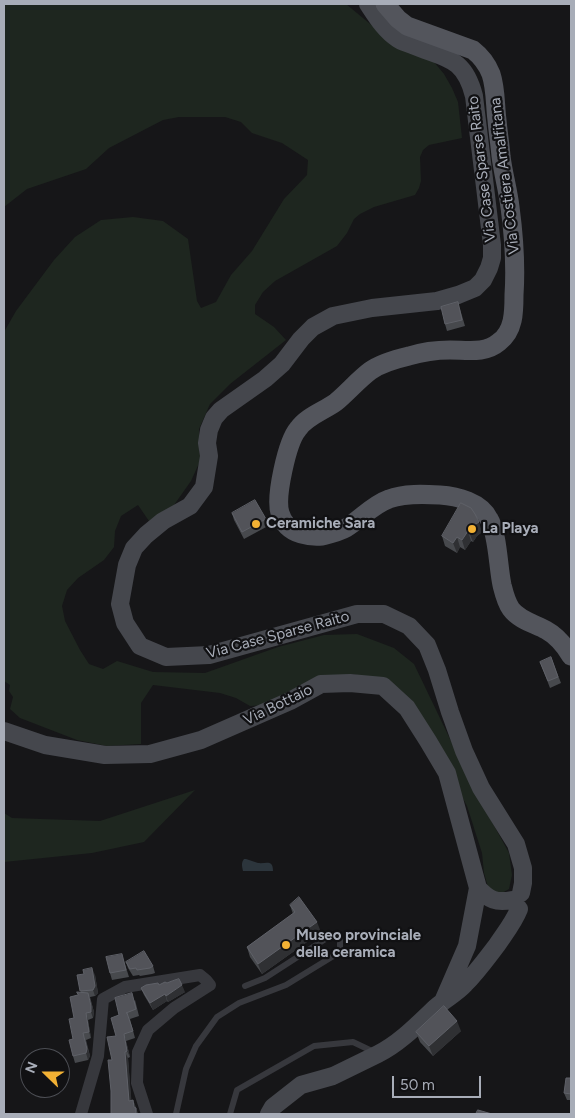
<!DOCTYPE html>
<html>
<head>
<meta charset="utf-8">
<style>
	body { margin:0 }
	#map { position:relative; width:575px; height:1118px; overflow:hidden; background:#161618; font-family:Figtree,sans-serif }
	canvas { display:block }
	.frame { position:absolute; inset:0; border:5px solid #a8adb8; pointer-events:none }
	.north { position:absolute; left:20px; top:1048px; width:50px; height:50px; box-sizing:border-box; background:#111113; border:1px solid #4d4f55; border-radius:50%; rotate:292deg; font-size:14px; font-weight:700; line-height:20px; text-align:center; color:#a8adb8 }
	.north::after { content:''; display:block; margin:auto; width:18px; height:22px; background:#f2b134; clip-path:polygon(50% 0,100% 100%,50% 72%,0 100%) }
	.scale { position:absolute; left:392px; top:1076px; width:89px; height:22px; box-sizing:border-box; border:2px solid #a8adb8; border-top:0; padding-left:6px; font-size:15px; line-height:18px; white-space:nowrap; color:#a8adb8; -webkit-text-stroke:4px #111113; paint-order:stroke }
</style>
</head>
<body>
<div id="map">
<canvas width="575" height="1118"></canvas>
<div class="frame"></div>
<div class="north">N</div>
<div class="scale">50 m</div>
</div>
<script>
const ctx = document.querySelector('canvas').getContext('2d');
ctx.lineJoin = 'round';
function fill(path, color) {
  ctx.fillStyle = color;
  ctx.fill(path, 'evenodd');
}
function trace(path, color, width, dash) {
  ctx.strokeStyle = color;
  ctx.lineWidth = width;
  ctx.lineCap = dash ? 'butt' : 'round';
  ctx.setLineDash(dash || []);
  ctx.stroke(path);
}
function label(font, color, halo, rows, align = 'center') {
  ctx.font = font + ' Figtree,sans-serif';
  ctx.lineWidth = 4.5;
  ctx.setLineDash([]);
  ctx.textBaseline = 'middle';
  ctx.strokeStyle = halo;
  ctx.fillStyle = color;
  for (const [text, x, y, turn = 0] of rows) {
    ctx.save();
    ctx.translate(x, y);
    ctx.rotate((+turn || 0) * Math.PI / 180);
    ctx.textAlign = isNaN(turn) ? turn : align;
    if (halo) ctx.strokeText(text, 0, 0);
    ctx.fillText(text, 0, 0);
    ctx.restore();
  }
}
fill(new Path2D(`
	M4,4h342l46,38 42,20 10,12 8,14 6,14 4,36 -33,7 -6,5 -3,7 1,24 -2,7 -4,7 -41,12 -14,7 -6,5 -7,14 -10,13 -62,35 -12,11 -8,13v9l19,13 12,13 -56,44 -20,20 -11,25 1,32 -9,20 -17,24 -25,16 -11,-16 -17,11 -6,15 -1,16 -10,13 -26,18 -11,12 -5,16 3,15 15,29 9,14 14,5 14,-8 36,11 52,1 73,-26 46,-12 33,-1 37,14 20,16 60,125 35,64 3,22 -3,14 -7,4 -8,-1 -6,-5 -4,-14 -2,-20 -15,-47 -22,-41 -70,-86 -23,-5 -46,12 -40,19 -16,1 -14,-8 -16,-5 -67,-8 -12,18v41l-34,2 -30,-6 -57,-22 -10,-9 3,-12 -4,-6 1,-6 -6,-4v-349l12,-21 38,-51 21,-23 26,-17 32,-3 30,4 25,18 9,62 4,7 15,-6 15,-27 21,-24 32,-52 23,-24 1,-15 -26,-17 -30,-10 -11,-11 -16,-5h-46l-16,3 -54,28 -23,21 -59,20 -23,18z
	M195,790l-51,52 -52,11 -88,9v-49l8,5 88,3z`), '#1e261f');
fill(new Path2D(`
	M244,859h2c4,1 8,3 12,4 8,1 15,-4 15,8h-30c-1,-5 -2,-8 1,-12z`), '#2c353c');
trace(new Path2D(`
	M176,1114l10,-45 10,-23 21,-29 22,-14 47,-18 54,-33v-12l-10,-4 -65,42 -20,8
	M230,1114l7,-24 77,-44 39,-4 21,10`), '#37383d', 6);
trace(new Path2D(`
	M81,1114l17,-58 5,-57 22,-12 75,-12 6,5 4,5 -36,23 -26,22 -10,22 -1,31 10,31`), '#37383d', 12);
trace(new Path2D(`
	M368,4c8,12 17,27 30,35 4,3 10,4 14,6 33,14 52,11 62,51l18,149v13l-3,10 -6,12 -8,8 -17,7 -21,6 -65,7 -39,8 -20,11 -12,12 -19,25 -17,15 -44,31 -7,8 -5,12 -2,13 2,13 -5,31 -14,19 -27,15 -17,14 -12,13 -7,17 -7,39 5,19 15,23 26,11 43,-2 148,-41h27l25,12 18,19 10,25 13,42 14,39 17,37 35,56 7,24v15l-2,10
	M4,731l41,14 60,10 45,-1 51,-14 89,-39 31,-17 29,-1 33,3 24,22 21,33 19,32 31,115c11,12 18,15 34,12
	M444,999l23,-53 11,-58
	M269,1114l4,-7 28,-22 32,-9 45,-22c22,-11 40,-30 57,-46 10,-9 22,-15 30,-24 12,-12 22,-26 32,-39 8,-12 17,-23 22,-36`), '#45474d', 18);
trace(new Path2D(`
	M385,4l13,15 9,7 66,24c9,7 14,14 18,24 5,15 4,31 6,46 1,12 3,24 4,36 2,17 7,34 9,51 4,30 6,58 4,88 0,17 0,36 -15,47 -14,12 -32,8 -49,8 -14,0 -28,2 -41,6 -13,3 -28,7 -39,15 -12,9 -22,21 -34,31 -12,9 -29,14 -38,27 -11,13 -23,68 -18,84 3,11 11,18 21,21 7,2 13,3 21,2 8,-2 17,-4 24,-8 15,-9 26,-23 43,-29 15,-6 35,-5 51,-4 17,1 41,7 49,24 9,15 9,48 13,66 2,8 4,17 9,24 8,11 24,15 35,21 11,6 19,16 25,26`), '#53555c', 19);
fill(new Path2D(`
	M460,309l5,17 -18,5 -2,-7z
	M461,503l21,29 -5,4 -4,6 -2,-1 -6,9 -5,-3 -3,6 -12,-7 -3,-10z
	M232,513l34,6 2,7 -24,13 -10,-19z
	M551,657l10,26 -11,5 -10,-26z
	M290,905l31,27 -59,42 -12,-17 -3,-10 46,-33z
	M124,961l5,16 -17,3 -2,-7z
	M126,962l27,4 2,7 -3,1 -12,2 -1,-1 -6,1 -5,-8z
	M77,975h18l3,18 -3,3 -5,1 4,15 -1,6 -5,2 3,18 -5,2 4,16 -2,4 -13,3 -2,-7 1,-38 4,-23 3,-3z
	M141,988l44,4 -17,10 -1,-1 -14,9 -9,-15z
	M135,1000l4,16 -9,3 5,19 -9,3 4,16 -2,1 3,42h2l5,14h-27l1,-54 4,-24 3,-21z
	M461,1031l-28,25 -13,-14 -4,-10z
	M571,1072v28h-4l-3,-7 6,-15z`), '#47494d');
fill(new Path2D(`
	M479,522l3,10 -5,4 -4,6 -4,-10 4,-6z
	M468,531l3,10 -6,9 -3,-10z
	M457,537l3,10 -3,6 -4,-10z
	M317,922l4,10 -59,42 -4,-10z
	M92,968l3,7 3,18 -3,3 -2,-6z
	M182,985l3,7 -17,10 -2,-6z
	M88,993l6,19 -1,6 -2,-6z
	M165,994l2,7 -14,9 -3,-7z
	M86,1013l2,7 3,18 -2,-6z
	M457,1021l4,10 -28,25 -4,-10z
	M83,1033l7,23 -2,4 -2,-7z
	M124,1034l2,7 4,16 -3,-6z
	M125,1052l3,6 4,49 -3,-6z
	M133,1100l3,7 2,7h-2l-2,-7z`), '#2f3033');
const building = new Path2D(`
	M458,302l4,18 -17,4 -4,-17z
	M255,500l11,19 -24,13 -10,-19z
	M461,503l10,5 4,6 4,8 -6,4 -4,6 -1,-1 -6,9 -5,-3 -4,6 -11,-7z
	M551,657l7,20 -10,4 -8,-19z
	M299,897l18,25 -59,42 -11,-17 48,-35 -5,-7z
	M144,951l9,15 -3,2 -13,2 -1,-2 -6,1 -4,-7z
	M122,954l4,16 -16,3 -4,-16z
	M92,968l3,18 -2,4 -13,1 -3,-16 7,-1 -1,-4z
	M179,979l3,6 -16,11 -1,-2 -15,9 -9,-15 5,-3 12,-2 1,2 6,-3 2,1 5,-2z
	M77,992l11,1 3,13v6l-5,1 3,19 -6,1 4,16 -1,4 -13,3 -4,-16 4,-1 -4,-20 5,-1 -4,-21 8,-2z
	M132,993l4,16 -10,4h1l6,18 -9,3 3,17 -2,1 4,49 4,-1 1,7 2,1v6h-25v-23l-3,-31h4l-5,-23 9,-1 -5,-18 8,-3 -4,-17z
	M444,1006l13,15 -28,25 -13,-14z
	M571,1072v22l-7,-1 2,-15h4z
	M478,1110l14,4h-16z`);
fill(building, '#525359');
trace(building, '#5f6168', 1);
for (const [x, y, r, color] of [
	[256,524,5,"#f2b134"],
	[472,529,5,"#f2b134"],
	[286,945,5,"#f2b134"]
]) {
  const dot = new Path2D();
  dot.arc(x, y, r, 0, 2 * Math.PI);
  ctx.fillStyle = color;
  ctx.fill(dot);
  trace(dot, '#111113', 2);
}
label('15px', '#a8adb8', '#111113', [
	["Via Case Sparse Raito",482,169,-97],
	["Via Costiera Amalfitana",505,176,-97],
	["Via Case Sparse Raito",278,635,-15],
	["Via Bottaio",278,705,-26]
]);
label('bold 15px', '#a8adb8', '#111113', [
	["Ceramiche Sara",266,524],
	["La Playa",482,529],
	["Museo provinciale",296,936],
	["della ceramica",296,953]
], 'left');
</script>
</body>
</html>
